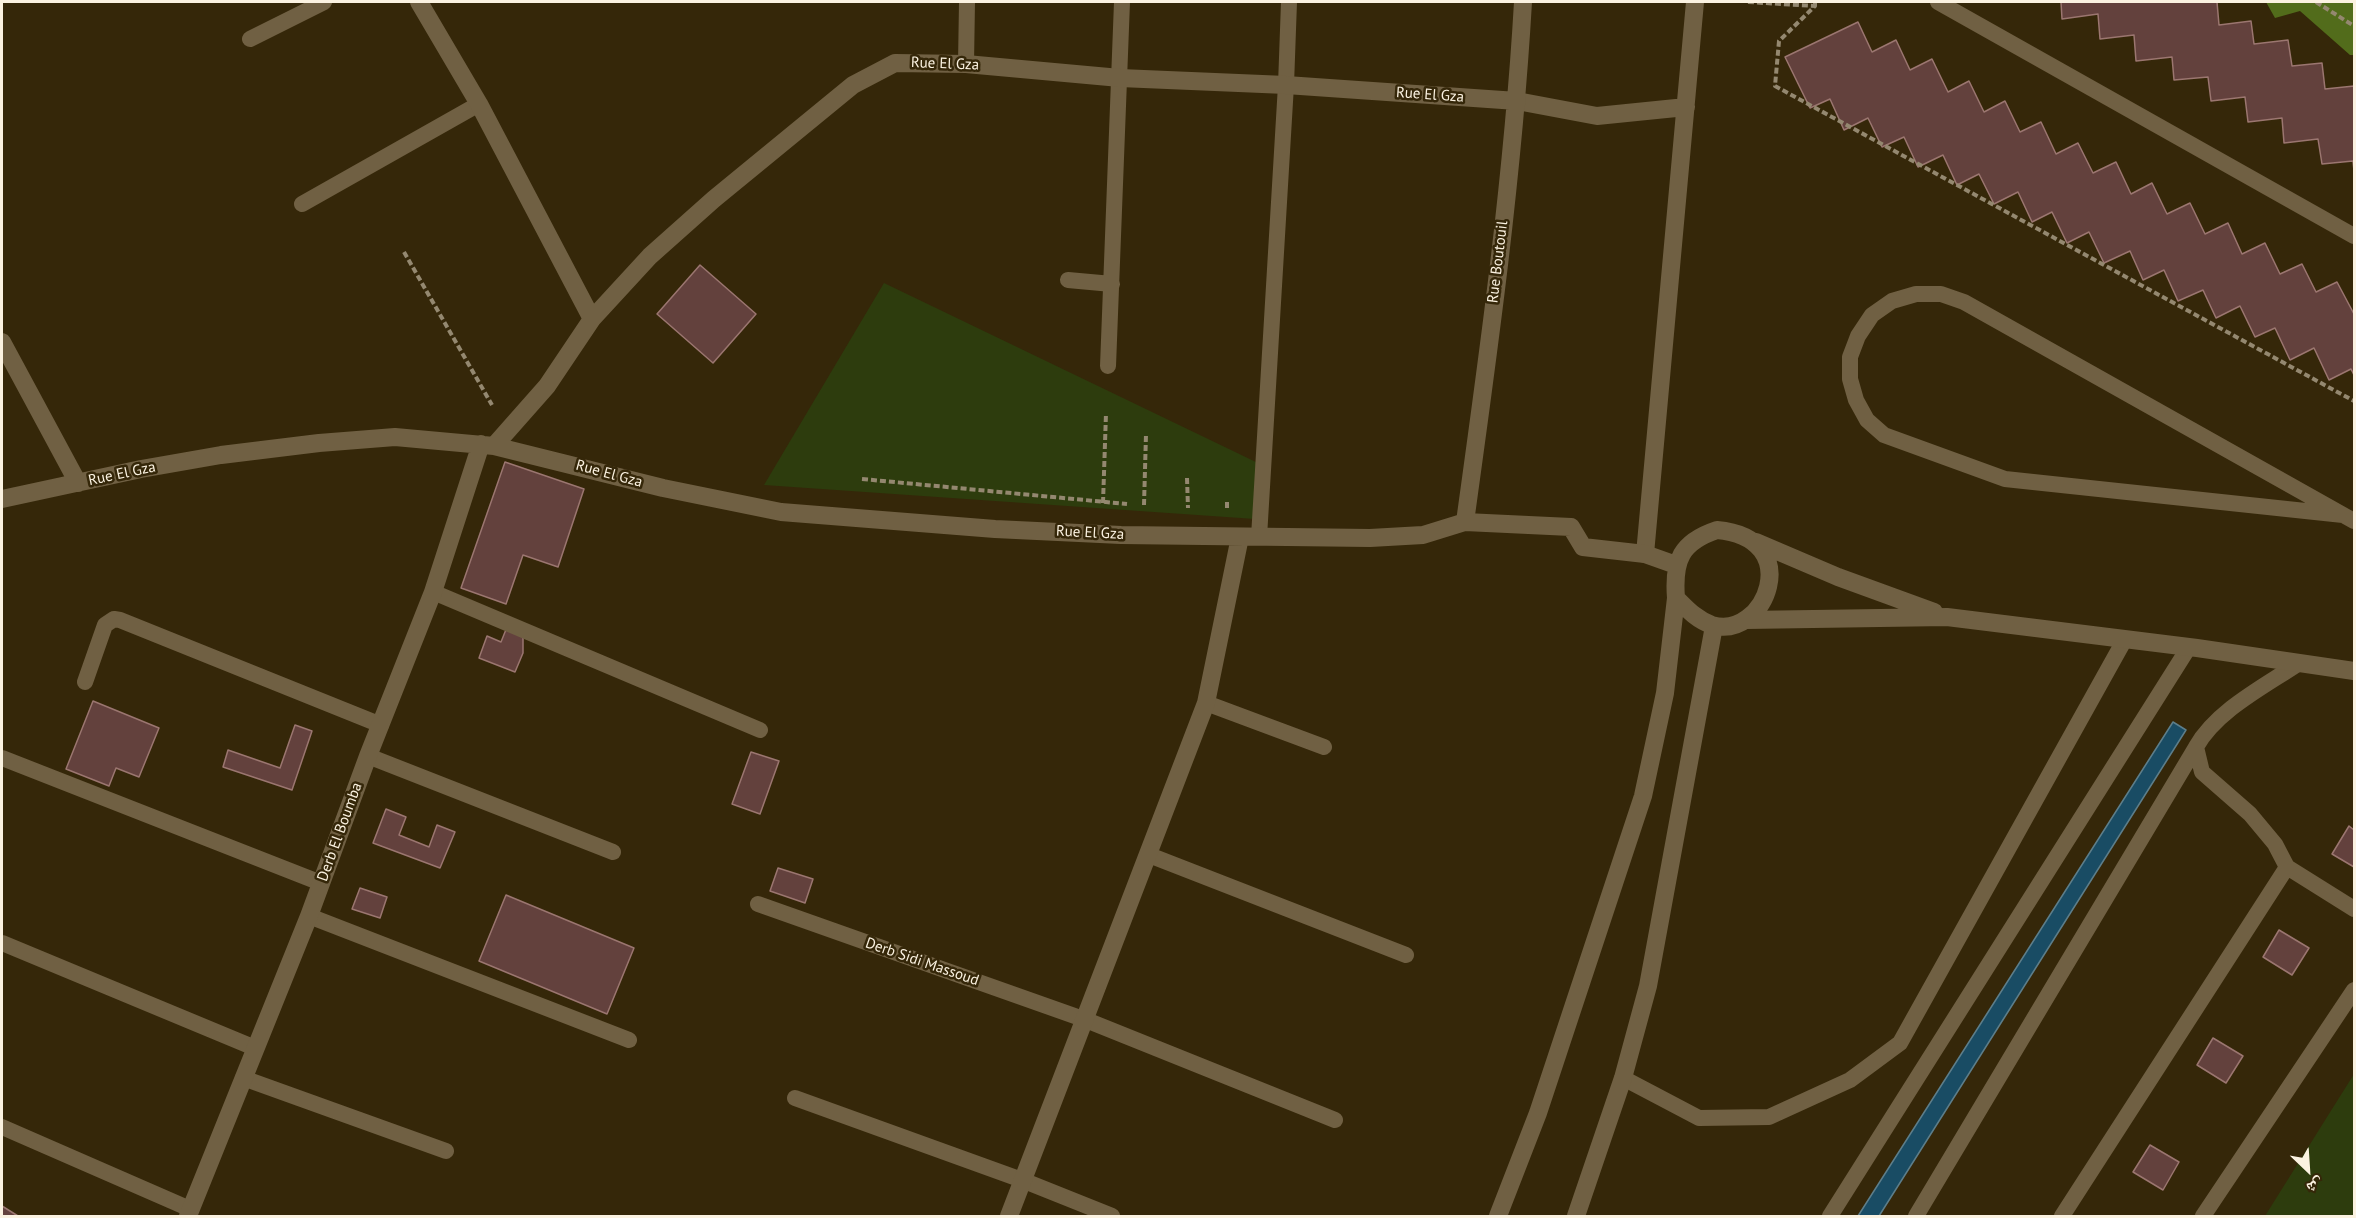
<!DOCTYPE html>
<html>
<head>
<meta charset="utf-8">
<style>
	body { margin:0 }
	#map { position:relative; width:2356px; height:1218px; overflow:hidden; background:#352709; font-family:"PT Sans","Noto Naskh Arabic",sans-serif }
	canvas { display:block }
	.frame { position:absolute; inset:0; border:3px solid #fbf2e1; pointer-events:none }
	.north { position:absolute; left:2278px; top:1140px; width:60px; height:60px; -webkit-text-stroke:4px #352709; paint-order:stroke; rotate:155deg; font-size:16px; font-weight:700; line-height:24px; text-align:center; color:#fbf2e1 }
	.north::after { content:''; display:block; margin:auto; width:21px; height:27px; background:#fbf2e1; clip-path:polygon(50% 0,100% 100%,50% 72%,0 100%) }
</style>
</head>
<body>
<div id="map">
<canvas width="2356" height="1218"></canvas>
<div class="frame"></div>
<div class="north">ش</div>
</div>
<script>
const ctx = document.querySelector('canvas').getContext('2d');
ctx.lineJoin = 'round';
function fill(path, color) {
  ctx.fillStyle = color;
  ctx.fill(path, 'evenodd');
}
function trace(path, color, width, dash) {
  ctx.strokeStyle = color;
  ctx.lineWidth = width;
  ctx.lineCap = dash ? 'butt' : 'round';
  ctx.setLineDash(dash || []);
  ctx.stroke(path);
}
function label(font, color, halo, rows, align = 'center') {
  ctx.font = font + ' "PT Sans",sans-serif';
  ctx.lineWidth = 5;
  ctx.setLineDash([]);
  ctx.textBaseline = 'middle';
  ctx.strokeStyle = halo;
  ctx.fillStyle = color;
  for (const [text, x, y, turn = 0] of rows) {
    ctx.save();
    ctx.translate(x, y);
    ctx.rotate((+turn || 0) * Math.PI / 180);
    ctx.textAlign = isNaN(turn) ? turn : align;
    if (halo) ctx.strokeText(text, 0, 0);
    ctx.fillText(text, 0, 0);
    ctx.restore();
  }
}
fill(new Path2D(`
	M884,283l374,180 -3,56 -491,-34z
	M2354,1074v142h-89z`), '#2d3c0d');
fill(new Path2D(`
	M2266,2h88v53h-4l-50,-44 -25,7z`), '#526c1b');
const water = new Path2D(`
	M2173,722l13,8 -307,486h-21z`);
fill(water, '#194c64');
trace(water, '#5d7e8a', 1.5);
const building = new Path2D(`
	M2061,2h156l2,23 32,-4 3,23 34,-4 4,26 30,-3 3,26 29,-3v85l-1,-10 -31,3 -4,-25 -34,4 -2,-25 -34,4 -3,-25 -34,4 -3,-24 -34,3 -2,-23 -36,4 -2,-26 -34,4 -2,-25 -36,5z
	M1858,22l14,30 24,-12 14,30 22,-11 16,33 21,-11 15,31 21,-11 15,31 21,-10 15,32 22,-11 15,30 23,-11 15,32 21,-11 15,31 23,-11 15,31 23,-11 14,31 23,-11 15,31 22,-10 14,28 21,-10 17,32v61l-3,-6 -22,11 -15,-32 -24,12 -15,-32 -20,9 -15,-31 -24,12 -13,-28 -25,11 -14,-31 -21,10 -13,-29 -26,12 -15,-31 -22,11 -15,-31 -20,10 -14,-30 -24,12 -15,-30 -22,11 -14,-30 -25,12 -14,-30 -22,10 -14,-29 -24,12 -14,-31 -20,9 -25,-51z
	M700,265l56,49 -43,49 -56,-49z
	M505,462l79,27 -26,78 -35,-12 -17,49 -45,-16z
	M507,627l16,5v21l-8,19 -36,-14 8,-22 14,6z
	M93,701l66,27 -20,49 -23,-9 -7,18 -43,-17z
	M295,725l17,6 -20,59 -69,-23 5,-17 52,18z
	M751,752l28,9 -19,53 -28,-10z
	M386,809l20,8 -7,18 30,12 8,-22 18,7 -15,36 -67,-25z
	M2349,826l5,4v37l-22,-13z
	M778,868l35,11 -8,24 -35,-12z
	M360,888l27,9 -7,21 -28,-9z
	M506,895l128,53 -27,66 -128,-53z
	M2279,930l30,18 -17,27 -29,-18z
	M2213,1038l30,18 -17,27 -29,-18z
	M2150,1145l29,17 -16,28 -30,-18z
	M2,1206l16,10h-16z`);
fill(building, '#63413d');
trace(building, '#9b7670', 1.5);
trace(new Path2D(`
	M1748,2l67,4
	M1815,2v4l-36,35 -4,45 579,315
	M2316,2l38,24
	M404,252l88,153
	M1187,478l1,30
	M862,479l265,25
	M1103,503l3,-90
	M1144,505l2,-71
	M1227,508v-8`), '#948870', 4, [6, 3]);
trace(new Path2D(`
	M1938,2l416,234
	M250,39l74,-37
	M966,64l1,-62
	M302,204l177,-100
	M1068,280l44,4
	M1108,366l14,-364
	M2343,515l-338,-36 -121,-44 -17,-15 -11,-20 -6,-21v-22l8,-21 14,-21 20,-14 24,-7h25l23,8 390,219
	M1259,537l27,-452 3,-83
	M433,592l327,138
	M85,682l20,-57 9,-6 6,1 261,105
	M1206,703l118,44
	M368,756l245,96
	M2,758l319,125
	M1149,855l257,100
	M2287,867l67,42
	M758,904l328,116 249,100
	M309,916l320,124
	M2,943l253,105
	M243,1078l203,73
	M1623,1078l76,40 70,-1 81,-37 50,-37 225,-404
	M795,1098l227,82 90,36
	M2,1127l188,82
	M1830,1216l359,-569
	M1916,1216l280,-469
	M2062,1216l225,-349 -12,-23 -25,-30 -48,-42 -6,-25c21,-37 69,-61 103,-84
	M2203,1216l151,-226`), '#706043', 16);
trace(new Path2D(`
	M1517,101l80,15 89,-9
	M1645,554l50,-552`), '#706043', 18);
trace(new Path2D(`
	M419,2l60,102 113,215
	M2,342l76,141
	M494,446l53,-60 45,-67 58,-63 64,-57 139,-114 42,-22 71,1 154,14 166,7 231,16
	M2,499l139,-30 80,-14 98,-12 76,-6 99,9 169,42 118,24 214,17 126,6 249,3 53,-3 42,-13 106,5 12,20 62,7 31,11
	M1465,522c24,-173 48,-346 58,-520
	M1717,530c90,8 48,111 -5,95 -15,-5 -25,-16 -36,-27 -3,-38 5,-56 41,-68z
	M1756,542l82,35 96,35
	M1746,620l201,-3 250,31 157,23
	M188,1216l121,-300 59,-160 65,-164 48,-148
	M1009,1216l197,-513 34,-166
	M1498,1216l40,-103 105,-317 22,-103 11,-95
	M1576,1216l47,-138 25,-92 66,-360`), '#706043', 18);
label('15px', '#fbf2e1', '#352709', [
	["Rue El Gza",945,64,2],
	["Rue El Gza",1430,95,4],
	["Rue Boutouil",1498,262,-83],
	["Rue El Gza",122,474,-12],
	["Rue El Gza",609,474,15],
	["Rue El Gza",1090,533,3],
	["Derb El Boumba",340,832,-70],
	["Derb Sidi Massoud",922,962,19]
]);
</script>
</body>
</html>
